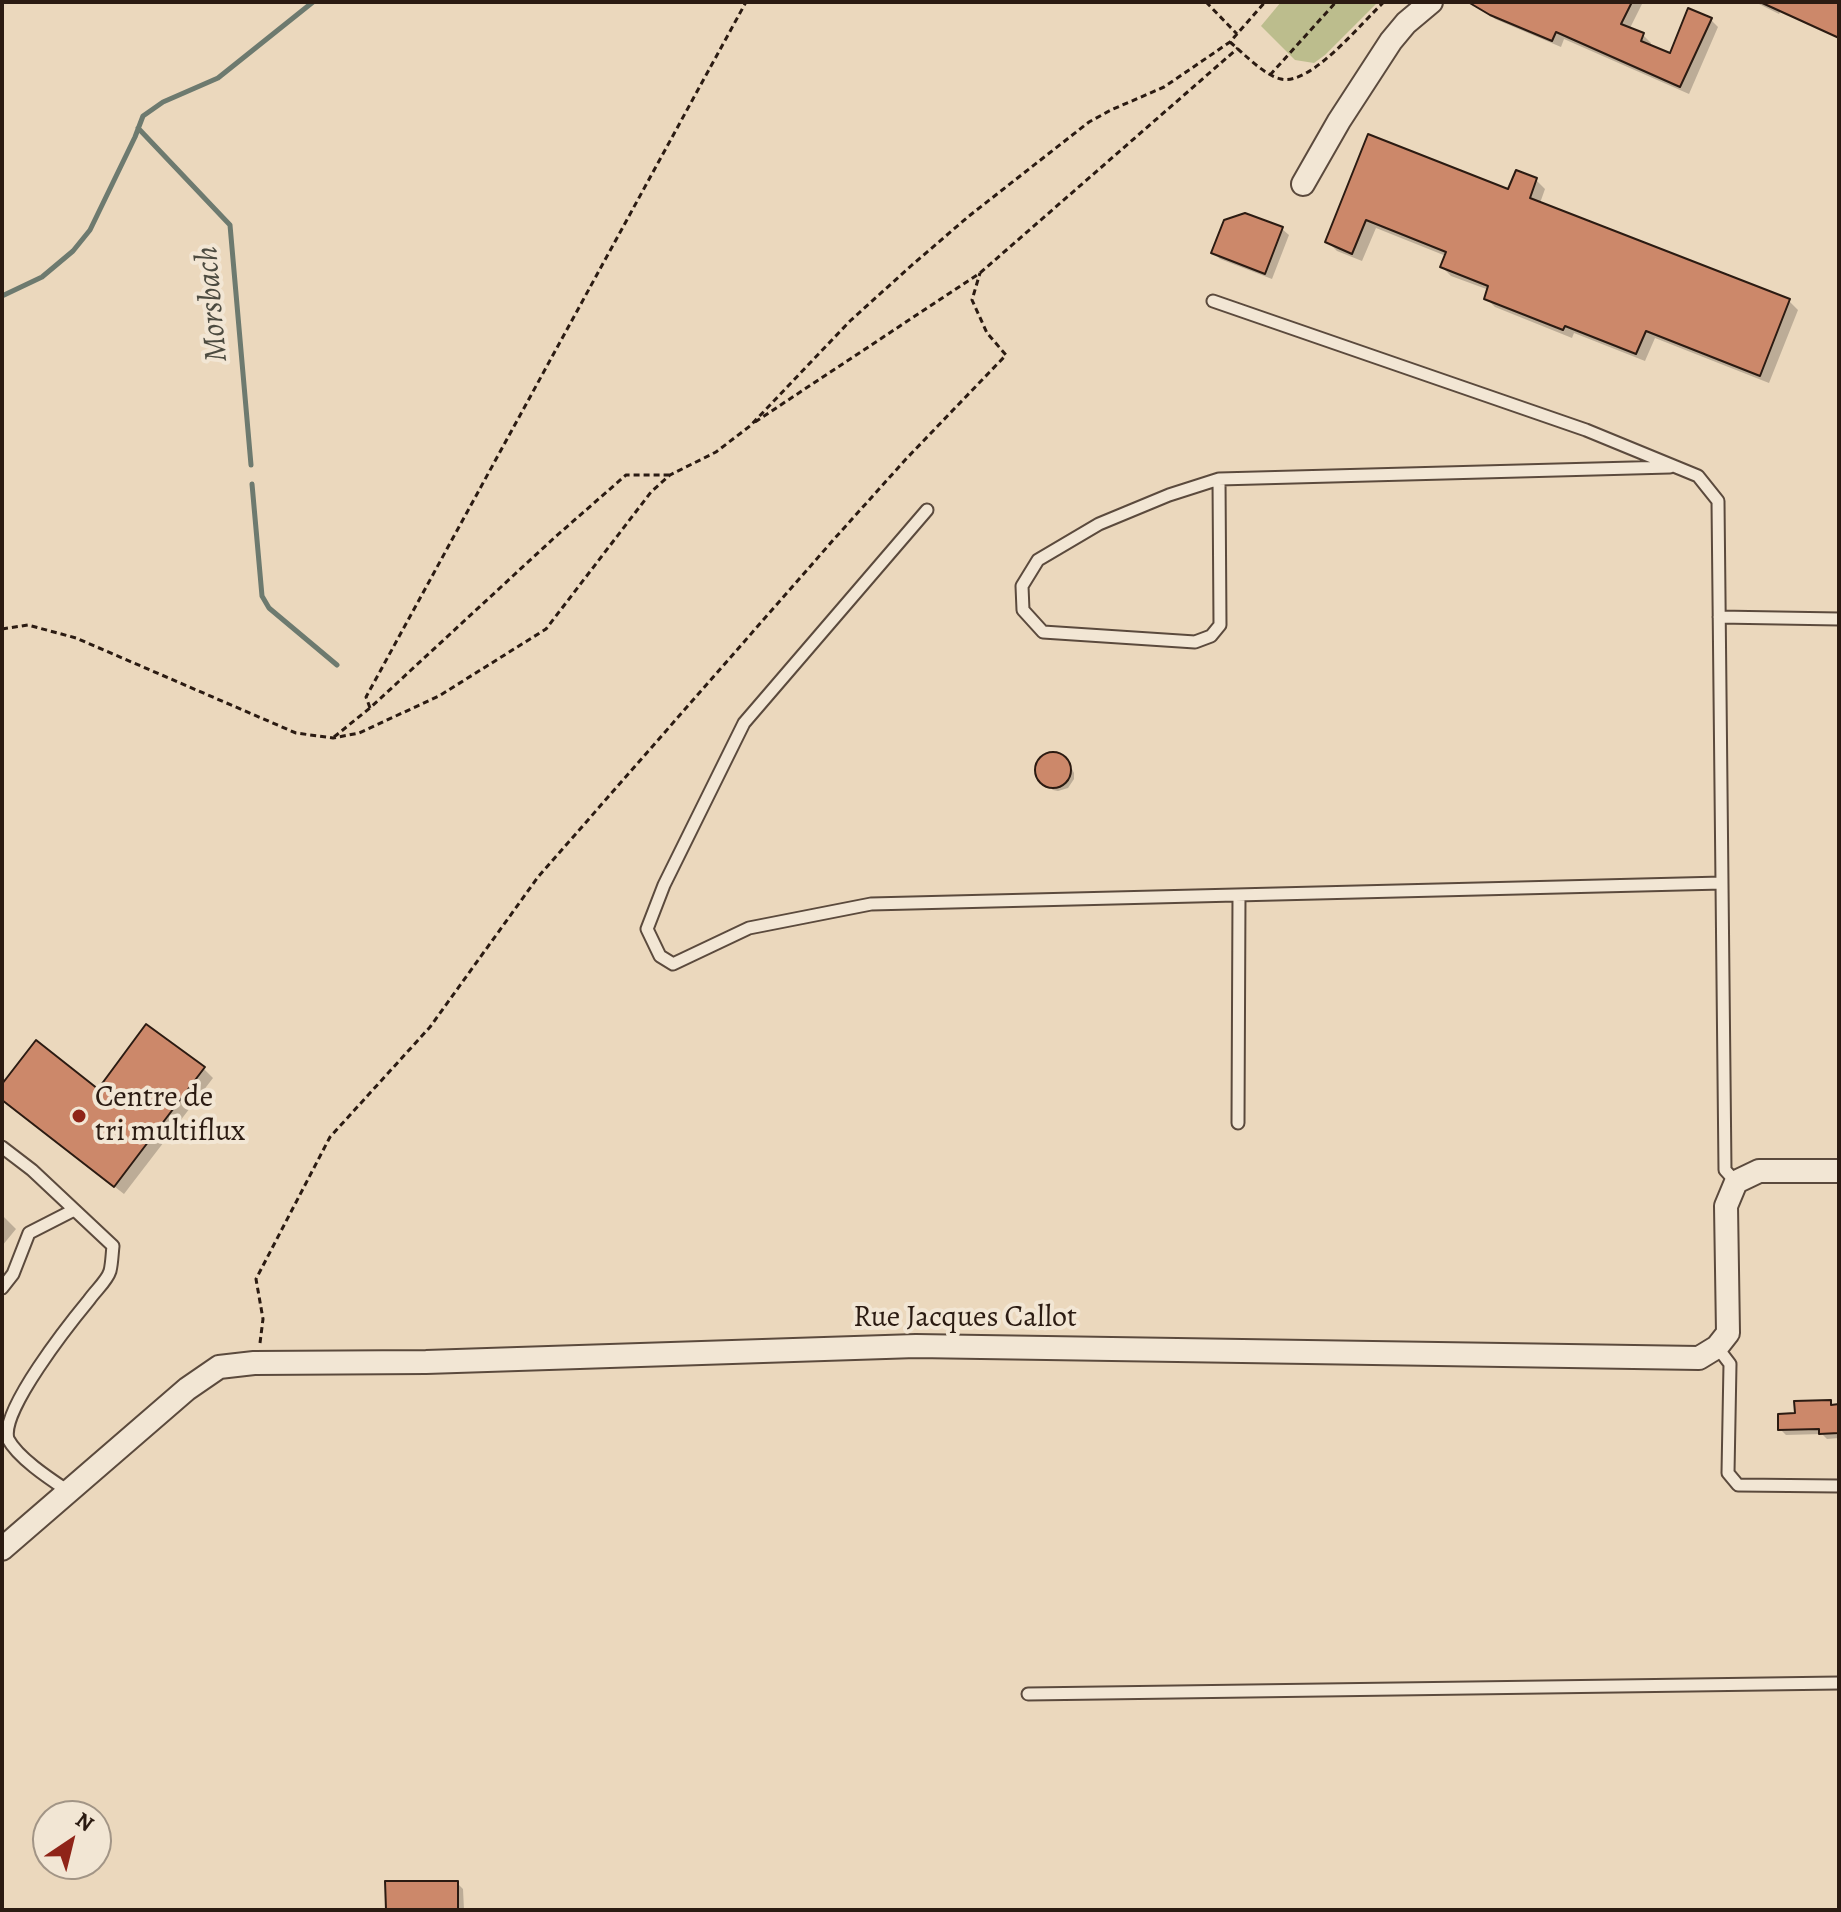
<!DOCTYPE html>
<html>
<head>
<meta charset="utf-8">
<style>
	body { margin:0 }
	#map { position:relative; width:1841px; height:1912px; overflow:hidden; background:#ebd8bd; font-family:Alegreya,serif }
	canvas { display:block }
	.frame { position:absolute; inset:0; border:4px solid #2b1b12; pointer-events:none }
	.north { position:absolute; left:32px; top:1800px; width:80px; height:80px; box-sizing:border-box; background:#f2e6d4; border:2px solid #a29586; border-radius:50%; rotate:35deg; font-size:22px; font-weight:700; line-height:32px; text-align:center; color:#2b1b12 }
	.north::after { content:''; display:block; margin:auto; width:28px; height:36px; background:#8f2418; clip-path:polygon(50% 0,100% 100%,50% 72%,0 100%) }
</style>
</head>
<body>
<div id="map">
<canvas width="1841" height="1912"></canvas>
<div class="frame"></div>
<div class="north">N</div>
</div>
<script>
const ctx = document.querySelector('canvas').getContext('2d');
ctx.lineJoin = 'round';
function fill(path, color) {
  ctx.fillStyle = color;
  ctx.fill(path, 'evenodd');
}
function trace(path, color, width, dash) {
  ctx.strokeStyle = color;
  ctx.lineWidth = width;
  ctx.lineCap = dash ? 'butt' : 'round';
  ctx.setLineDash(dash || []);
  ctx.stroke(path);
}
function label(font, color, halo, rows, align = 'center') {
  ctx.font = font + ' Alegreya,serif';
  ctx.lineWidth = 8;
  ctx.setLineDash([]);
  ctx.textBaseline = 'middle';
  ctx.strokeStyle = halo;
  ctx.fillStyle = color;
  for (const [text, x, y, turn = 0] of rows) {
    ctx.save();
    ctx.translate(x, y);
    ctx.rotate((+turn || 0) * Math.PI / 180);
    ctx.textAlign = isNaN(turn) ? turn : align;
    if (halo) ctx.strokeText(text, 0, 0);
    ctx.fillText(text, 0, 0);
    ctx.restore();
  }
}
fill(new Path2D(`
	M1281,2h97l-53,53 -11,8 -19,-3 -34,-34z`), '#bcbd8d');
fill(new Path2D(`
	M1492,2h151l-14,28 14,5 8,8 -1,4 21,8 39,-36 8,8 -29,67 -125,-55 -3,8 -66,-28 -8,-8z
	M1755,2h84v36l-58,-27 -2,3z
	M1369,137l140,54 27,-11 9,9 -5,14 249,98 9,9 -29,73 -114,-45 -10,23 -71,-28 -2,5 -77,-31 -9,-9 3,-8 -38,-14 -9,-9 4,-11 -70,-28 -14,33 -25,-10 -9,-9z
	M1282,229l7,6 -17,44 -52,-20 -7,-7z
	M1054,754l11,4 4,5 5,10v6l-6,9 -10,3 -5,-1 -13,-11 -3,-10 4,-9 3,-3z
	M204,1069l9,9 -89,116 -122,-95v-12l97,5z
	M2,1215l14,14 -14,17z
	M1830,1402l5,5 4,-1v32l-12,1 -5,-5 -36,1 -6,-6 17,-14z
	M457,1883l6,6 1,21h-76z`), '#0003');
trace(new Path2D(`
	M138,128l92,97 21,240
	M2,296l40,-19 31,-26 17,-21 45,-93 8,-21 20,-14 55,-24 95,-76
	M252,484l10,112 7,12 68,57`), '#6d7a6f', 5);
const building = new Path2D(`
	M1468,2h164l-11,22 23,9 -3,8 29,12 18,-45 24,10 -32,69 -124,-55 -4,9 -62,-26z
	M1760,2h79v36l-46,-21z
	M1368,134l140,55 8,-19 21,8 -7,20 260,101 -30,77 -114,-45 -10,23 -71,-28 -2,4 -79,-31 4,-13 -48,-19 6,-15 -80,-32 -14,34 -27,-12z
	M1245,213l38,14 -18,47 -54,-21 13,-33z
	M1035 770a18 18 0 1 1 36 0a18 18 0 1 1-36 0Z
	M146,1024l59,43 -91,120 -112,-87v-16l34,-44 62,49z
	M1831,1400v5l8,-1v29l-20,1v-5l-41,1v-16l17,-1 -1,-12z
	M385,1881h73v29h-72z`);
fill(building, '#cc886a');
trace(building, '#2b1b12', 2);
const service = new Path2D(`
	M1213,301l373,129 112,46 20,25 7,669 11,12
	M1219,479l1,146 -9,11 -16,6 -152,-10 -20,-22 -1,-24 16,-26 61,-36 70,-29 50,-16 451,-12
	M927,510l-183,213 -80,162 -17,44 13,27 13,8 76,-36 122,-24 851,-21
	M1719,617l120,2
	M1238,1123l1,-228
	M2,1147l30,23 81,76c-1,8 -1,17 -3,25 -3,10 -15,20 -21,29 -19,23 -89,111 -81,139 10,19 42,40 60,52
	M2,1288l11,-14 16,-41 45,-23
	M1717,1347l13,17 -2,109 10,12 101,1
	M1028,1694l811,-11`);
const minor = new Path2D(`
	M1303,184l36,-63 52,-80 15,-18 25,-21
	M2,1549l185,-160 32,-22 35,-4 172,-1 490,-16 783,12 18,-11 11,-14 -2,-127 10,-24 23,-11h80`);
trace(service, '#5b4a3d', 15);
trace(minor, '#5b4a3d', 26);
trace(new Path2D(`
	M1206,2l31,32
	M1230,42c13,11 35,34 51,37 30,7 81,-57 103,-77
	M1270,75l66,-73
	M755,422l225,-149 258,-225
	M2,629l26,-4 48,13 220,95 37,5 26,-5 80,-37 107,-67 105,-137 19,-17 46,-23 34,-26 100,-105 62,-56 57,-49 120,-94 22,-12 53,-23 66,-45 35,-40
	M370,708l-4,-11 380,-695
	M334,737l36,-29 184,-170 72,-63h44
	M260,1343l3,-24 -7,-40 74,-142 100,-110 108,-150 297,-339 71,-79 100,-104 -19,-22 -15,-33 8,-27`), '#2b1b12', 3, [6, 4]);
trace(service, '#f2e6d4', 11);
trace(minor, '#f2e6d4', 22);
for (const [x, y, r, color] of [
	[79,1116,8,"#8f2418"]
]) {
  const dot = new Path2D();
  dot.arc(x, y, r, 0, 2 * Math.PI);
  ctx.fillStyle = color;
  ctx.fill(dot);
  trace(dot, '#f2e6d4', 3);
}
label('30px', '#2b1b12', '#f2e6d4', [
	["Centre de",95,1099],
	["tri multiflux",95,1133]
], 'left');
label('30px', '#2b1b12', '#f2e6d4', [
	["Rue Jacques Callot",965,1319]
]);
label('italic 32px', '#4c4b40', '#f2e6d4', [
	["Morsbach",213,304,-95]
]);
</script>
</body>
</html>
